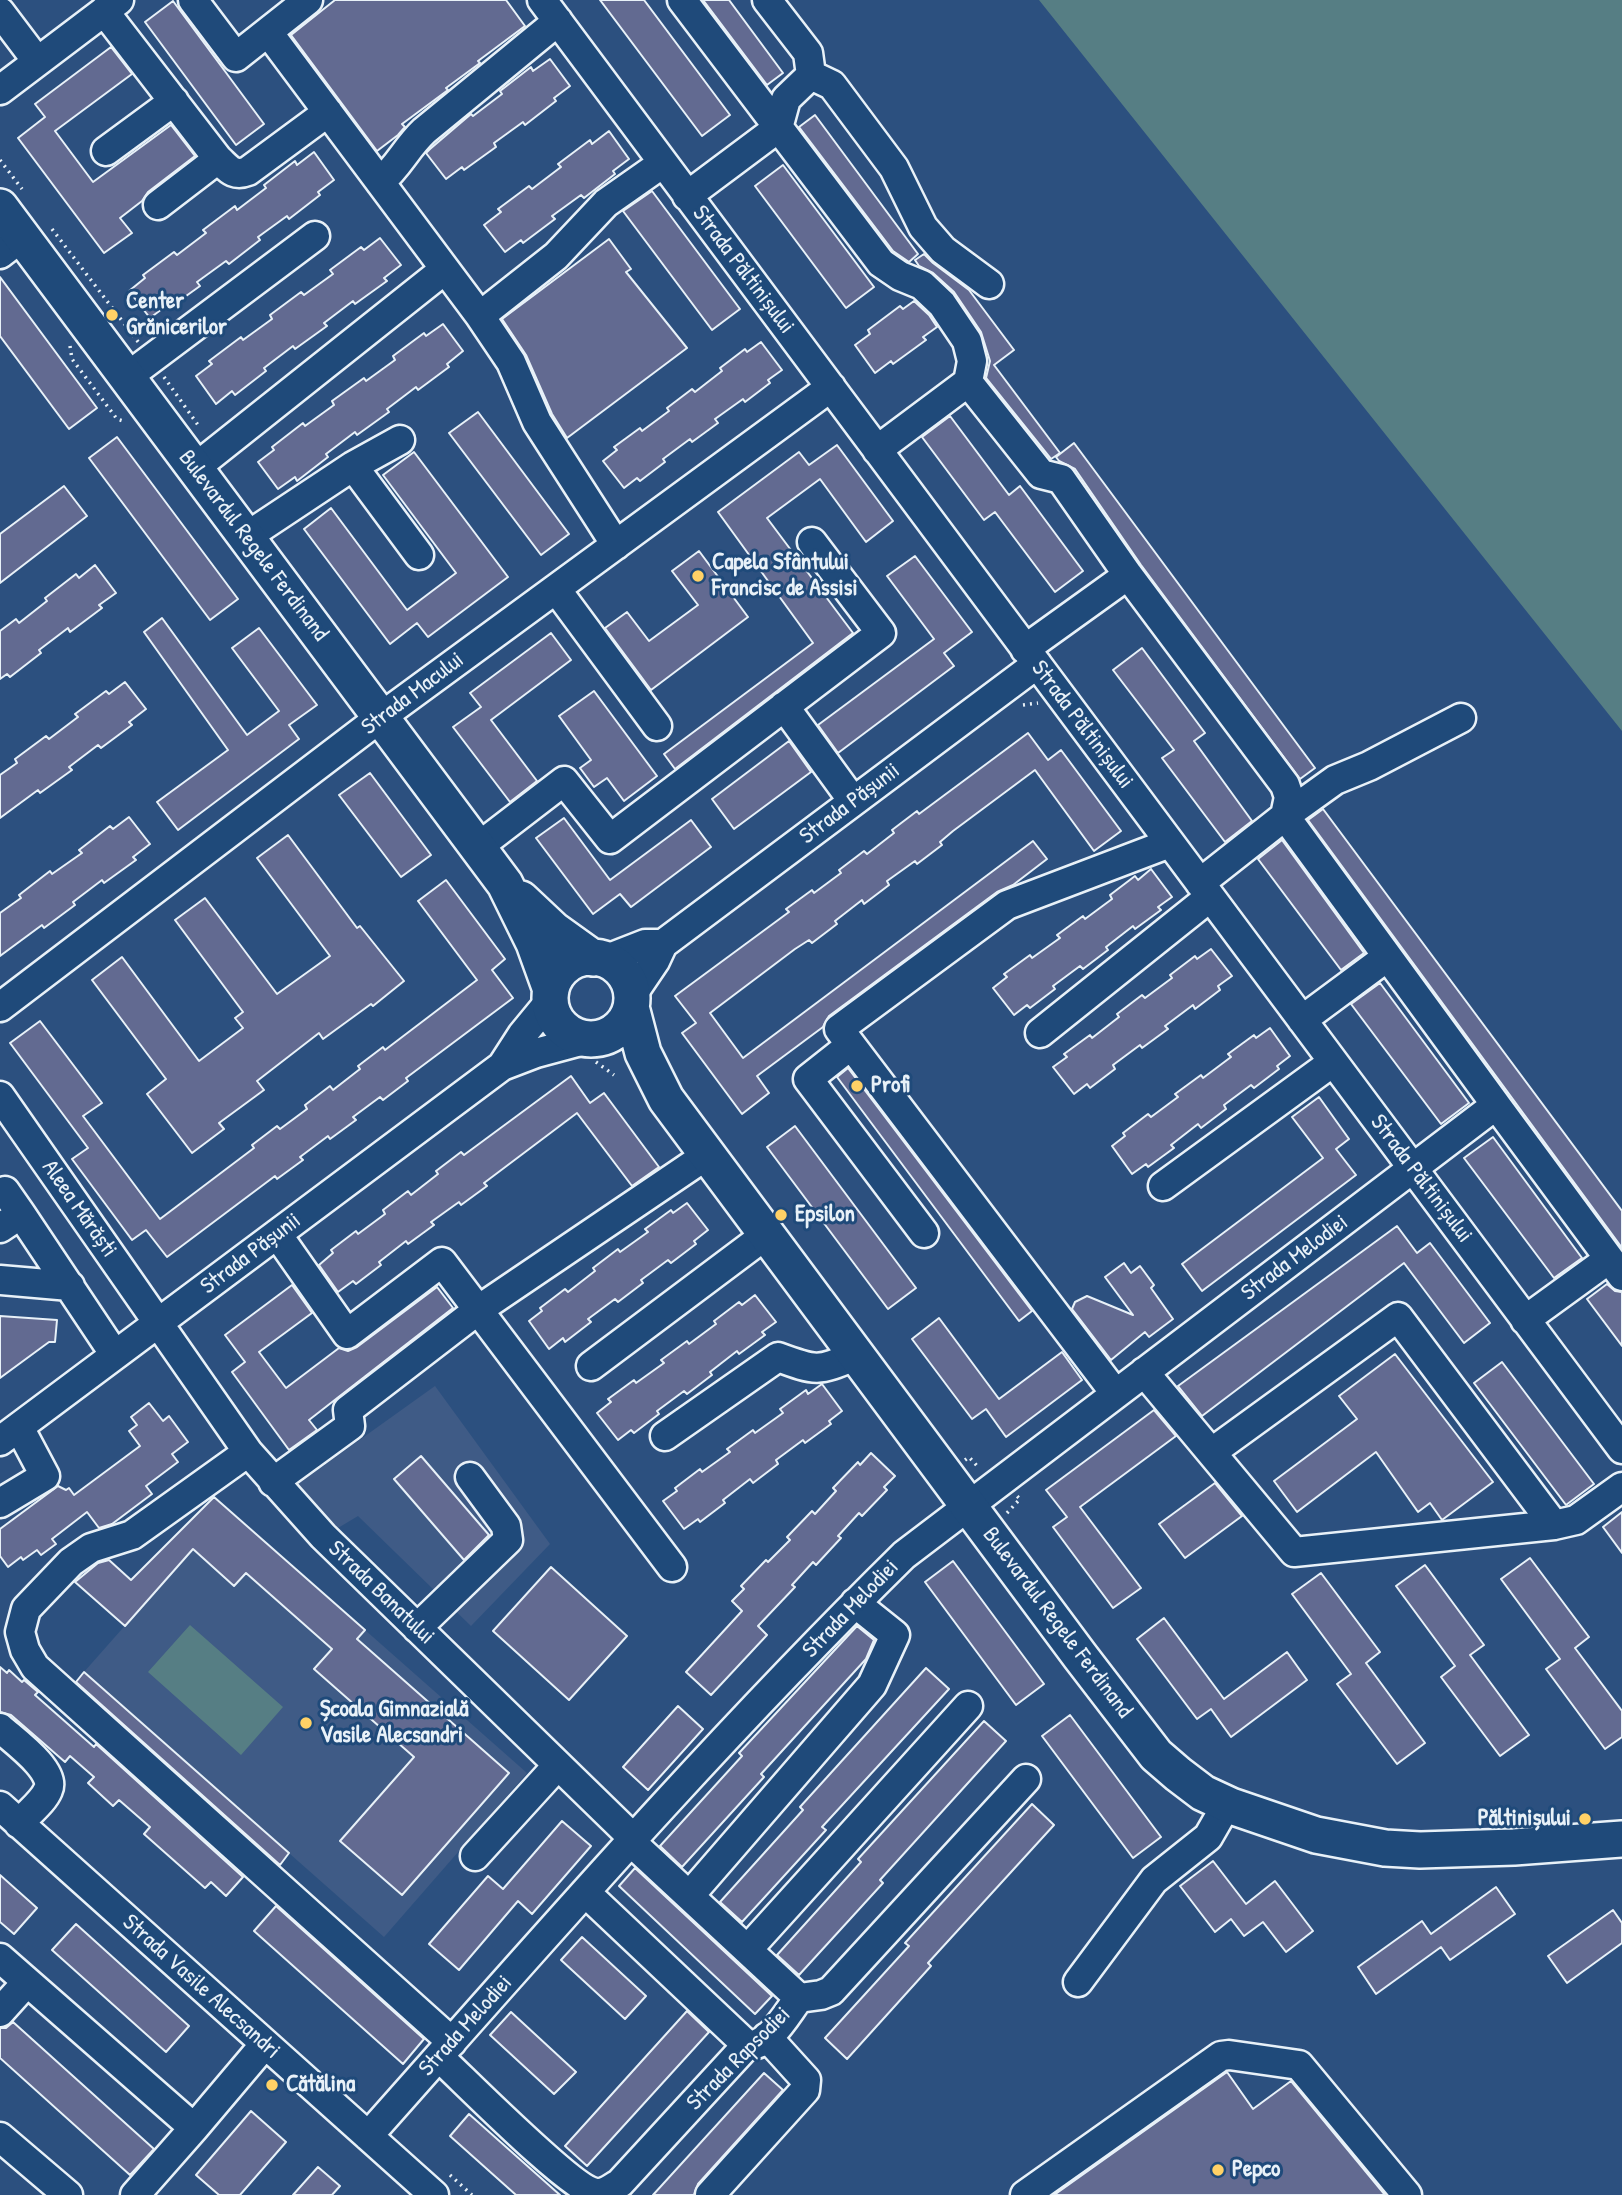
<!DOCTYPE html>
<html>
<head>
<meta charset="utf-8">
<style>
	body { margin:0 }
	canvas { display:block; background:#2c507f }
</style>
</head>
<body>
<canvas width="1622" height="2195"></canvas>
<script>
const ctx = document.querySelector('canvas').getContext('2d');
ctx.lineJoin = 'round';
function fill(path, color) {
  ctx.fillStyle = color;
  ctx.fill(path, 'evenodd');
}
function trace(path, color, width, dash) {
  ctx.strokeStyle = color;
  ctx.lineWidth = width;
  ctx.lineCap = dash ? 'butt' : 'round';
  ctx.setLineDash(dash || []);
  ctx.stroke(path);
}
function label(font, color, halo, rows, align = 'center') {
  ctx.font = font + ' "Patrick Hand",sans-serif';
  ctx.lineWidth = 6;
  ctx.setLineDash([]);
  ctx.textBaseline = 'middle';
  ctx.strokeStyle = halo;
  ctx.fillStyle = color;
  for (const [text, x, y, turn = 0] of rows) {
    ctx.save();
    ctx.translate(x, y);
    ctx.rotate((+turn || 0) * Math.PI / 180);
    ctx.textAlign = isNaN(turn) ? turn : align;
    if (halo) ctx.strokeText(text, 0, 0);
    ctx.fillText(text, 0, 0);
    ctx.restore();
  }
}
fill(new Path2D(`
	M435,1386l115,158 -79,82 -113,-110 -20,12 -40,-44z
	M228,1509l299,264 -143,164 -300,-265z`), '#3f5b86');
fill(new Path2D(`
	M1039,0h583v731z
	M190,1625l93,82 -42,48 -93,-83z`), '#567e84');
const building = new Path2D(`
	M335,0h171l19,26 -47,35 2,2 -34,25 2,2 -46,34 3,3 -7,8 -21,16 -86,-116z
	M600,0h44l86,115 -28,21z
	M703,0h26l54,73 -16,12z
	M173,1l91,123 -28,21 -91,-123z
	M111,47l21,27 -77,57 38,51 78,-57 24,31 -47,36 -6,9 -22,17 12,15 -28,20 -86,-115 27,-21 -10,-13z
	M550,59l20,27 -16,12 2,3 -31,24 -2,-3 -29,21 2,4 -32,23 -2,-3 -16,12 -20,-26 4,-4 41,-35 2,2 29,-22 -2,-3 31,-24 2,4z
	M815,115l103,139 -9,8 -16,-11 -94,-124z
	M609,131l20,28 -16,12 2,3 -31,24 -3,-3 -29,21 3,3 -32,24 -2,-3 -16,12 -21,-27 17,-13 -3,-3 31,-23 3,3 29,-22 -3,-3 32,-24 2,4z
	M314,152l20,28 -16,12 2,3 -31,24 -2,-3 -29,21 2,3 -31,24 -3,-3 -29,21 3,4 -32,23 -2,-3 -16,12 -21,-27 16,-13 -2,-3 31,-23 3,3 29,-22 -3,-3 32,-24 2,4 29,-22 -2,-3 31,-24 2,4z
	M783,165l91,122 -28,21 -91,-122z
	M652,191l88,118 -28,21 -89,-119z
	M380,238l21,27 -17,13 3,3 -32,23 -2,-3 -29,22 3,3 -32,23 -2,-3 -29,22 2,3 -31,24 -3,-4 -16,13 -20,-28 16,-12 -3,-3 32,-24 2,3 29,-21 -2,-4 31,-23 3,3 29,-21 -3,-4 31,-23 3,3z
	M609,239l22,30 -5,3 61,76 -120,90 -15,-24 -26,-59 -24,-36z
	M924,254l9,9 36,27 45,60 -20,15 66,88 -9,6 -65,-81 4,-17 -9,-29 -27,-40 -21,-19 -14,-7 -4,-6z
	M0,277l97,131 -28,21 -69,-93z
	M914,301l15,14 8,12 -14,10 3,3 -33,24 -2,-3 -16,12 -20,-28 15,-11 -2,-4 32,-24 3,3z
	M443,324l20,27 -16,13 2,3 -31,23 -2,-3 -29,22 2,3 -32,23 -2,-3 -29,22 2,3 -31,24 -2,-4 -17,12 -20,-27 16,-12 -2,-3 31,-24 2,3 29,-21 -2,-4 32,-23 2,3 29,-21 -2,-4 31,-23 2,3z
	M761,342l21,28 -14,10 2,3 -25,19 -2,-3 -28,20 3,4 -26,19 -2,-3 -27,20 2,3 -25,19 -3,-3 -13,10 -21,-27 14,-11 -3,-3 26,-19 2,3 27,-20 -2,-3 25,-19 3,3 27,-21 -2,-3 25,-19 2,3z
	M478,412l91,122 -28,21 -92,-122z
	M950,416l59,79 11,-9 63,85 -28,21 -60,-80 -11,8 -62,-83z
	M117,437l121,162 -28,21 -121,-162z
	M1074,443l241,325 -15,11 -159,-214 -66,-96 -16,-8 -3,-4z
	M837,445l56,76 -27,21 -46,-63 -53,39 86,115 -178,136 -11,-15 149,-111 -95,-131 81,-60 10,13z
	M414,452l94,125 -80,60 -11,-14 -27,21 -86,-115 27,-21 76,102 49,-37 -73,-98z
	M64,486l23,30 -87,67v-49z
	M699,551l49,66 -97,73 -46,-62 22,-16 22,29 49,-36 -26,-34z
	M915,556l57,76 -28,21 10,13 -116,87 -20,-28 116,-86 -47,-63z
	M95,565l21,28 -17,12 3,3 -32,24 -2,-4 -29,22 2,3 -31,24 -3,-3 -7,5v-48l16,-12 3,4 28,-22 -2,-3 31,-24 3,4z
	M162,618l85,117 32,-24 -47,-63 27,-20 58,77 -28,20 10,14 -121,91 -21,-28 71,-52 -84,-118z
	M551,633l20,27 -80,60 46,61 -27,21 -57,-75 28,-20 -11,-14z
	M1142,648l63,85 -11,8 58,80 -27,21 -63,-84 12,-8 -61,-80z
	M125,682l21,27 -17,13 3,3 -31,23 -3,-3 -29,22 3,3 -32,23 -2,-3 -38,28v-43l17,-12 -2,-4 31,-23 3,3 29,-22 -3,-3 31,-23 3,3z
	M594,691l63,85 -33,25 -17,-23 -13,9 -14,-19 11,-8 -32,-44z
	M1028,733l20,27 13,-10 60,81 -27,20 -59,-81 -82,61 -13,11 2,3 -25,19 -2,-3 -28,20 2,4 -25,19 -2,-4 -27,21 2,3 -25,19 -3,-3 -14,9 -85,64 33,45 290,-217 14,18 -34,26 -16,7 -168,124 -6,11 -66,49 12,17 -27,21 -60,-81 14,-10 -21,-27 114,-84 -3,-3 26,-19 2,3 27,-20 -2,-3 25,-19 3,3 27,-21 -2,-3 25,-19 2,3z
	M789,741l22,31 -77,57 -22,-30z
	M370,773l61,82 -30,22 -62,-82z
	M1323,809l299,402v37l-314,-428z
	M129,817l21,27 -17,13 3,3 -32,23 -2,-3 -29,22 2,3 -31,23 -2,-3 -42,31v-43l21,-15 -2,-3 31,-24 2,3 30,-21 -3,-3 31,-24 3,3z
	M564,818l46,62 81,-60 20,27 -80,60 -11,-13 -27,20 -57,-76z
	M288,835l69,93 3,-2 44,55 -31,25 -2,-2 -48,35 -4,-6 -62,48 7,9 -45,33 5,6 -32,24 -45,-59 19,-15 -74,-99 30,-23 77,104 44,-33 -8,-10 8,-6 -68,-92 30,-22 72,96 53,-38 -73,-98z
	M1282,840l82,113 -23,17 -83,-111z
	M1151,869l21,28 -14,10 3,3 -26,19 -2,-3 -27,21 2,3 -25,19 -3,-3 -27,20 2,3 -25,19 -3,-3 -13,10 -21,-27 14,-11 -3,-3 26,-19 2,3 28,-20 -3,-3 26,-19 2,3 27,-20 -2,-4 25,-19 3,4z
	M446,880l59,79 -13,11 21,28 -107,80 2,3 -25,19 -3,-3 -27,20 3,3 -26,19 -2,-3 -28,21 3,3 -26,19 -2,-3 -108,81 -21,-27 -14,10 -60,-81 16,-11 -78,-105 30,-22 62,82 -19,13 77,103 94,-71 -2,-3 25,-19 3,3 27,-20 -2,-4 25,-19 3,4 27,-21 -2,-3 25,-19 2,3 92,-70 -59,-79z
	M1211,949l21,27 -14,10 2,4 -25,19 -2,-4 -28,21 3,3 -26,19 -2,-3 -27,20 2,4 -25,19 -3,-4 -13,10 -21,-27 14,-10 -3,-3 26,-19 2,3 27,-21 -2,-3 25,-19 3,3 27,-20 -2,-3 25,-19 2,3z
	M1380,983l89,120 -28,21 -90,-120z
	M1270,1028l20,28 -13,10 2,3 -25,19 -3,-3 -27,20 2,4 -25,19 -3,-4 -27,21 3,3 -26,19 -2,-3 -14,10 -20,-28 13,-10 -2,-3 25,-19 3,3 27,-20 -3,-3 26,-19 2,3 28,-21 -3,-3 26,-19 2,3z
	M848,1068l184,243 -13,10 -182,-244z
	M571,1076l19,27 14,-10 55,74 -27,19 -55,-73 -93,70 3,3 -26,19 -2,-3 -28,20 3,3 -26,19 -2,-3 -27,21 2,3 -25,19 -3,-3 -15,11 -19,-27 14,-12 -2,-3 25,-19 2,3 27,-20 -2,-4 25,-19 3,4 27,-21 -2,-3 25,-19 3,3z
	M1319,1097l30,42 -13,10 20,26 -154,116 -20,-27 141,-106 -31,-41z
	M795,1126l121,162 -28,21 -121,-162z
	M1493,1137l89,121 -28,20 -90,-120z
	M687,1203l21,27 -14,11 2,3 -25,19 -3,-3 -27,20 2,3 -25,19 -3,-3 -27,20 3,3 -26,20 -2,-4 -14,11 -20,-28 13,-10 -2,-3 25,-19 3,3 27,-21 -2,-3 25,-19 2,3 28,-20 -3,-3 26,-19 2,3z
	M1397,1226l20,27 13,-10 60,80 -26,20 -60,-80 -202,153 -24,-30z
	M1124,1263l7,10 9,-7 14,19 -3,3 22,31 -24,18 -4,-5 -34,28 -39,-51 3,-7 12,-6 46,19 -28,-38z
	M1607,1284l8,7 7,1v54l-35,-47z
	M292,1285l20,28 -53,39 27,36 53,-40 9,3 9,-4 80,-60 16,21 -144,112 8,10 -28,20 -57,-78 13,-10 -20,-27z
	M755,1295l21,27 -14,10 3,3 -26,19 -2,-3 -27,21 2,3 -25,19 -3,-3 -27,20 2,3 -25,19 -3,-3 -13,10 -21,-27 14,-11 -3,-3 26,-19 2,3 28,-20 -3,-3 26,-19 2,3 27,-20 -2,-3 25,-19 3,3z
	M0,1316l57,4 -2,22h-6l-49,36z
	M939,1318l60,81 63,-47 20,28 -76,57 -20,-28 -14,10 -60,-80z
	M1395,1354l98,128 -51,38 -12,-17 -12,9 -42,-60 -79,60 -23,-31 83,-62 -18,-23z
	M1502,1362l92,122 -28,21 -92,-122z
	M822,1384l20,27 -13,10 2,3 -26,19 -2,-3 -27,20 2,4 -25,19 -3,-4 -27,21 2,3 -25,19 -2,-3 -14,10 -21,-28 14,-10 -2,-3 25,-19 2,3 28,-20 -3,-3 26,-19 2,3 28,-20 -3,-4 26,-19 2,4z
	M149,1403l14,18 6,-5 19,26 -16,12 6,8 -32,24 6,8 -40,30 -13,4 -12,-16 -35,27 4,5 -15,11 -4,-5 -14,10 -2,-3 -13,10 -8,-11v-27l58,-43 8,4 3,-2 5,7 66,-49 -11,-15 8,-6 -6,-8z
	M1154,1410l22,26 -96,71 61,81 -28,20 -60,-81 14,-10 -21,-27z
	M871,1453l24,23 -11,11 3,3 -25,26 -3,-3 -21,23 3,2 -25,27 -3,-3 -21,23 3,2 -37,39 9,9 -56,60 -25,-23 56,-61 -10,-10 12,-12 -3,-3 25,-26 2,2 22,-22 -3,-3 25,-26 3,3 21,-23 -3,-3 25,-26 2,3z
	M421,1456l68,79 -25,25 -70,-81z
	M1215,1483l27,33 -57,42 -26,-34z
	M214,1497l151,133 -8,9 152,134 -107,122 -62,-54 74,-84 -100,-88 18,-20 -86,-76 -12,13 -41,-37 -68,77 -50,-44 23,-19 11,-3 22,20z
	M1622,1512v41l-19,-26z
	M1530,1558l59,79 -14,11 47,63v26l-17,12 -59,-80 14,-10 -59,-80z
	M953,1561l91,123 -28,21 -91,-123z
	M1425,1565l59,80 -14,10 59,80 -29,21 -59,-79 14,-11 -59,-80z
	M551,1567l76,69 -58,64 -76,-69z
	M1321,1573l59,79 -14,11 59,80 -28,21 -60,-80 14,-10 -59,-80z
	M1164,1618l60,81 63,-47 20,28 -76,57 -20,-28 -14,10 -60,-80z
	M857,1626l17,14 -8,19 -105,115 3,3 -82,90 -22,-21 82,-90 -3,-3z
	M0,1667l7,6 2,-3 13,12 2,-2 14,12 -3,3 59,52 2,-3 147,133 -17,19 -15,-14 -6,6 -61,-54 6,-7 -31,-27 -6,6 -25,-23 6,-6 -24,-21 -5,6 -54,-47 -11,-3z
	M926,1668l23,21 -127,138 4,3 -84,92 -22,-20 83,-92 -3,-3z
	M84,1672l205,181 -9,12 -204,-183z
	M678,1706l25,23 -55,61 -25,-23z
	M1070,1715l91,122 -28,21 -91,-122z
	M984,1721l22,20 -126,139 3,3 -84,92 -22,-20 84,-93 -3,-3z
	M1032,1804l22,21 -126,138 3,3 -84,93 -22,-21 84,-92 -4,-3z
	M562,1821l29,25 -59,68 -14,-13 -59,69 -30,-26 59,-68 15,13z
	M1213,1861l33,43 29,-23 38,50 -27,21 -23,-30 -19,14 -13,-17 -16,13 -35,-46z
	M635,1868l137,128 -17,18 -136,-128z
	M0,1875l37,33 -23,26 -14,-12z
	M1496,1887l19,27 -65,46 -9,-13 -65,47 -18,-27 64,-46 9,13z
	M276,1906l148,133 -21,25 -149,-133z
	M1613,1910l9,13v20l-55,40 -19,-27z
	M76,1924l113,102 -23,26 -114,-102z
	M582,1937l64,59 -21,23 -64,-59z
	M687,2011l22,21 -122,134 -22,-20z
	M511,2012l65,60 -22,22 -64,-59z
	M13,2022l141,127 -24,26 -130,-117v-30h6z
	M1227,2072l26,37 38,-28 94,114h-331z
	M764,2073l19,17 -85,94 -4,11h-41z
	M251,2111l35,31 -46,53h-21l-23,-20z
	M469,2114l91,81h-44l-66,-59z
	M318,2167l22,19 -8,9h-39z`);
fill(building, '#626a91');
trace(building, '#e8f1f8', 2);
const minor = new Path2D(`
	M193,0l43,57 72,-57
	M542,0l1080,1449
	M682,0l199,263 19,13 22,9 20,19 25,37 5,20 -4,21 73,92 20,5 67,96 157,210 4,12 -4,19 211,289
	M767,0l41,53 3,22
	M104,11l114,148c10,9 15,18 30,12l80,-59
	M0,12l37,49
	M268,32l212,284 31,46 26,60 79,123
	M0,90l119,-90
	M106,151l68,-50
	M380,182c19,-16 26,-34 44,-51l134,-110
	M687,196l91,-68 8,-29 25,-24 21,10 62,83 29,59 20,23 46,34
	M158,205l60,-46
	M0,254l22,-17
	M480,316l76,-60 50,-53 57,-40
	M127,377l188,-141
	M877,450l91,-68
	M353,466l66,89
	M195,468l249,-198
	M246,537l107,-71 47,-26
	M556,589l101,137
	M1025,649l103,-74
	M784,706l69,95
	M478,847l86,-66 46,58 271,-206 -69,-91
	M1200,883l85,-67 50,-36 34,-14 92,-48
	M604,960l41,-16h18
	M632,995l23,-34 8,-17 374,-280
	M0,1007l381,-290 450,-330
	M1302,1020l85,-63
	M1040,1033l170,-136
	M851,1045l-43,34 116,154
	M502,1066l20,-31 28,-34
	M0,1096l248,356 75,84 310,302
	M1163,1186l170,-124
	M21,1214l94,141
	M0,1228l21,-14 -16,-23
	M277,1234l70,100 95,-72 230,305
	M0,1280l70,6
	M1525,1320l84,-61
	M591,1366l176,-132
	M1144,1372l150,180 260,-27 22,-5 46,-33
	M1115,1393l-276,-364 168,-124 163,-62
	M665,1436l113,-79c40,15 40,14 79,-2
	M0,1441l502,-375 34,-13 52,-14
	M248,1452l-116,83 -41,13 -20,14 -45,47 -6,23 5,18 10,17 417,375
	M1212,1452l186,-135 156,208
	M273,1482l77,-56 -2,-16 130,-100 229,-155
	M0,1503l45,-27 -26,-49
	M417,1628l91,-88 -2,-14 -36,-49
	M0,1728c13,12 57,43 48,62 -5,12 -20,23 -29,34
	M0,1806l434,389
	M630,1841l169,157
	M475,1856l83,-91
	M585,1892l162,153
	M690,1895l182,-210 23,-50 -40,-32
	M748,1949l220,-243
	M0,1958l194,170 -59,67
	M1078,1982l76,-102 54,-43 19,-33
	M0,2012l27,-30
	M439,2057c24,22 133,133 157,136 9,1 16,-5 24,-10l127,-138c22,3 40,-32 52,-47l22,-3 10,-4 195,-212
	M194,2128l71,-84
	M368,2136c175,-197 348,-396 536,-581l592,-450 126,171
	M0,2137l68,58
	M710,2195l95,-105 1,-10 -39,-43
	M1025,2195l196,-139 8,-1 70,10 108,130`);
const major = new Path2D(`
	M0,207l505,677 29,59 17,47
	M521,899l33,31 39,28
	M550 998a41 41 0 1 1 82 0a41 41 0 1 1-82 0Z
	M631,1007l12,46 23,46 414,557 76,99 22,19 25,19 28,13 85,29 69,13 35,2 94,-3 108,-8`);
trace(minor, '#e8f1f8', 33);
trace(major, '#e8f1f8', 40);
trace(new Path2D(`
	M0,160l22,29
	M52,229l87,114
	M70,346l2,13 45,60 9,3
	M164,377l34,48
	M1023,705l15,-2
	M596,1062l18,13
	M965,1460l4,-3 10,11
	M1007,1513l13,-14 -3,-3
	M450,2175l22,20`), '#e8f1f8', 3.5, [2, 5]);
trace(minor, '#1f4a7a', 28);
trace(major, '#1f4a7a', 35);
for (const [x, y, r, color] of [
	[112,315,7,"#ffd166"],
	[698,576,7,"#ffd166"],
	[857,1086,7,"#ffd166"],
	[781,1215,7,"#ffd166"],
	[306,1723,7,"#ffd166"],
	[1585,1819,7,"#ffd166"],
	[272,2085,7,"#ffd166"],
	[1218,2170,7,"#ffd166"]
]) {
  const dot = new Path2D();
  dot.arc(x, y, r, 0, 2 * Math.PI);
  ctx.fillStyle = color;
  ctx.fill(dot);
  trace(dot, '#1f4a7a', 2.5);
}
label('23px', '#e8f1f8', '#1f4a7a', [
	["Strada Păltinișului",743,270,53],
	["Bulevardul Regele Ferdinand",253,546,53],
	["Strada Macului",413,694,-37],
	["Strada Păltinișului",1082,725,53],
	["Strada Pășunii",850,804,-37],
	["Strada Păltinișului",1421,1179,53],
	["Aleea Mărăști",79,1209,55],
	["Strada Pășunii",251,1254,-37],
	["Strada Melodiei",1295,1258,-37],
	["Strada Banatului",381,1593,44],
	["Strada Melodiei",851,1609,-46],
	["Bulevardul Regele Ferdinand",1057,1623,53],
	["Strada Vasile Alecsandri",201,1987,42],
	["Strada Melodiei",466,2026,-48],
	["Strada Rapsodiei",739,2059,-45]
]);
label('bold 23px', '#e8f1f8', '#1f4a7a', [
	["Center",126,302],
	["Grănicerilor",126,328],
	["Capela Sfântului",712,563],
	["Francisc de Assisi",712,589],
	["Profi",871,1086],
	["Epsilon",795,1215],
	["Școala Gimnazială",320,1710],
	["Vasile Alecsandri",320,1736],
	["Păltinișului",1571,1819,"right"],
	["Cătălina",286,2085],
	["Pepco",1232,2170]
], 'left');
</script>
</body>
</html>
